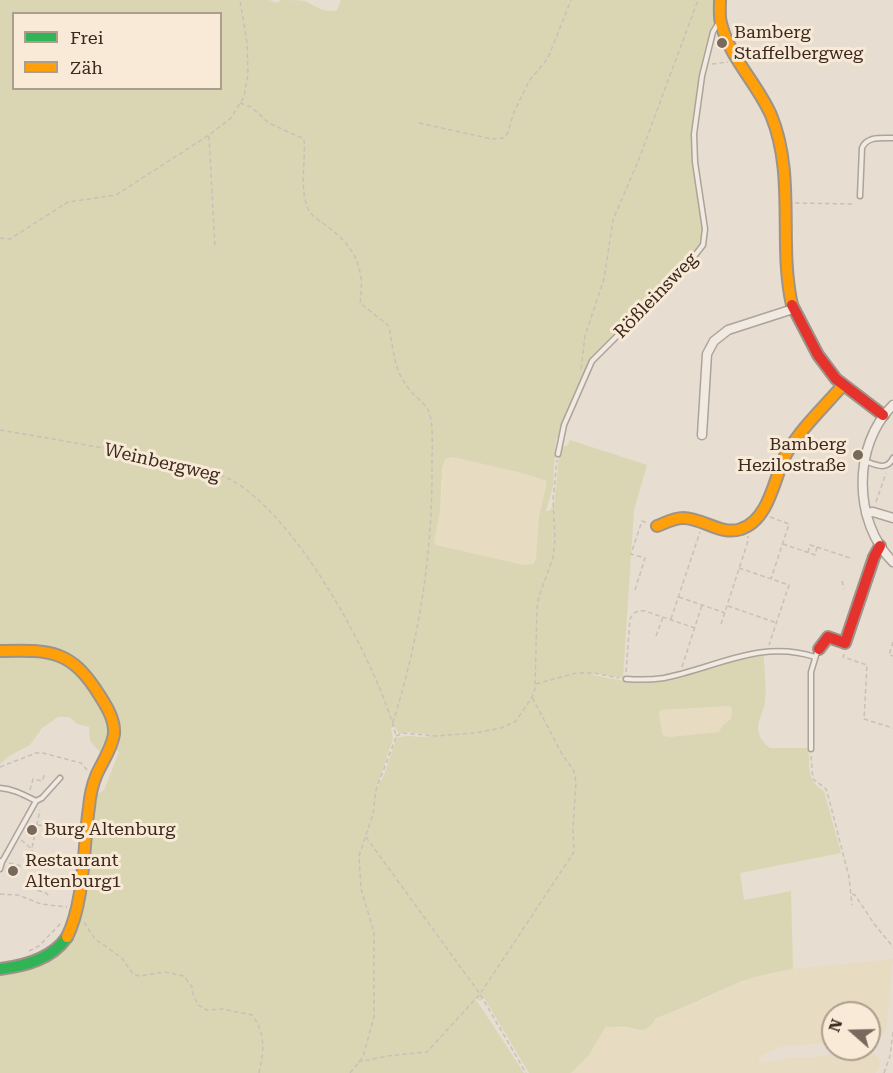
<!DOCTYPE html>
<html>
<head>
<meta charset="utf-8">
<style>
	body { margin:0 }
	#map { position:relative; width:893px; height:1073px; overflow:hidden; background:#e7ded1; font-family:"Roboto Serif",serif }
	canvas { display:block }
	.legend { position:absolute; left:12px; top:12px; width:210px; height:78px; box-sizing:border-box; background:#f8ead7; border:2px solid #ad9d8d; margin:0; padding:8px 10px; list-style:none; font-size:18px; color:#3d2a1f }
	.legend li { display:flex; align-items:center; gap:12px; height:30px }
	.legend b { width:30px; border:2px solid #ad9d8d }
	.north { position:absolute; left:821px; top:1001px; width:60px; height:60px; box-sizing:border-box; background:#f8ead7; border:2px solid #ad9d8d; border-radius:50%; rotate:290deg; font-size:16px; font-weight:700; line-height:24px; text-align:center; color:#3d2a1f }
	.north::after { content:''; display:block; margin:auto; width:21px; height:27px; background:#78695d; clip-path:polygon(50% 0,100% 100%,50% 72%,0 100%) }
</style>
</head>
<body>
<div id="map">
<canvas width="893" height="1073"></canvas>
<ul class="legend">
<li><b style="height:8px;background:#30b455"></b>Frei</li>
<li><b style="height:8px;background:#ff9f0a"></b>Zäh</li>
</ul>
<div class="north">N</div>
</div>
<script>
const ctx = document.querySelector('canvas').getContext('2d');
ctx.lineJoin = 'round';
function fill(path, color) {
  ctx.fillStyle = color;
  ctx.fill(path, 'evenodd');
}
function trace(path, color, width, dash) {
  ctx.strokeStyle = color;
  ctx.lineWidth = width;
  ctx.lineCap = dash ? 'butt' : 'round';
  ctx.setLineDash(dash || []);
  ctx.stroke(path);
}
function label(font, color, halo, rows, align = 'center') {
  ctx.font = font + ' "Roboto Serif",serif';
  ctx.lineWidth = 6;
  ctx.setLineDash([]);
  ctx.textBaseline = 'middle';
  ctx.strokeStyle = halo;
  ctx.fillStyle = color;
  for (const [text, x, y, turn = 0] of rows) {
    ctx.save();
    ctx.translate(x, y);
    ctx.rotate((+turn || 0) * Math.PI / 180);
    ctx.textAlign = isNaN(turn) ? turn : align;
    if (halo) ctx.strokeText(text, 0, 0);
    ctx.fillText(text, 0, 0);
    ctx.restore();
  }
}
fill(new Path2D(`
	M453,457l69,16 25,7 -8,37 -2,34 -4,13 -9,1 -88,-20 -2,-3 8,-50v-27l3,-6z
	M731,706v14l-12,12 -49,5 -8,-2 -3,-22 2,-3z
	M893,959l-7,72 -10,9h-7v-27h-36v30l-49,3 -21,8 -4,4v3l3,2 30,-6 20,1 46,-8 16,4 5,4 1,4 -4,11h-305l18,-18 17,-29 37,5 9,-7 4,-6 25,-8 61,-29 18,-6 33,-6z`), '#e7dbc1');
fill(new Path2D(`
	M0,0h269l9,3 2,-3c8,0 18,0 25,1 10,5 20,13 32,9l4,-10h374v20l-14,55 -8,56 10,90 -2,25 -15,19 -98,98 -28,73 -4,3 -3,48 -7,24h3l5,-6 6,-59h7l3,-6 77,25 -13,45 -11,168 -29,-5 -1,2c22,4 41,10 64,6 36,-7 70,-25 107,-25 0,14 3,30 1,44 0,9 -7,20 -7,28 0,8 6,16 12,20h38c3,19 -3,32 16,43l17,62 -101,20 4,27 47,-9 2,78c-17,3 -34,6 -51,12 -29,12 -56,27 -86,37 -10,17 -15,12 -30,9 -7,-1 -13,1 -20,-1l-17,29 -18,18h-42l-43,-72 -2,-3 -4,3 -5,-3 49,75h-524v-96l6,-4 57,-28 22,-81 10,-68 9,-6 15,-38 -3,-2 -6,7 -5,1 -15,-17 -1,-14 -12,-3 -8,-7h-11l-16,11 -12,17 -21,11 -9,8zM14,14h206v74h-206zM453,457l69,16 25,8 -8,36 -3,42 -3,5 -9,1 -88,-20 -2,-3 6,-31 2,-43 3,-9zM729,706l3,2 -1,11 -8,6 -4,7 -49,5 -6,-1 -2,-3 -3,-20 2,-3zM395,727l4,7 7,-2 26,3c-12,5 -25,-3 -36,4l-12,36 -8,15 17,-51 -2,-11z`), '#dad6b3');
const lane = new Path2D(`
	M860,196l2,-48c5,-12 19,-10 31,-10
	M558,454l6,-29 28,-64 94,-94 17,-22 2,-16 -10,-67 -1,-28 8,-58 11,-44 6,-10
	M865,461c11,4 22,10 28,-3
	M626,679c13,1 25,1 38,-1 52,-10 96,-39 151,-21
	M811,749v-77l7,-23
	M0,788c14,1 24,7 36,13l-34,61
	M36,801l6,-3 18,-20
	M0,869l2,-7 -1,-1`);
const street = new Path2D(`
	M893,405c-41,40 -40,117 0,157
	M702,435l5,-81 7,-13 14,-11 65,-21
	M866,513l7,-1 20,6`);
const fast = new Path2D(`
	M0,969c25,-3 52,-10 67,-32`);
const slow = new Path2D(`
	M720,0c0,7 -1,16 1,23 8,34 36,60 50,92 25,60 7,128 21,190
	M657,526c8,-3 17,-8 26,-8 20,0 38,18 58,11 28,-9 33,-50 44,-73 15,-27 38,-48 58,-71
	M0,651c51,-1 71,-2 100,45 7,11 15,24 14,38 -2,15 -12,28 -18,42 -4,10 -6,20 -7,31 -6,40 -4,94 -22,130`);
const jam = new Path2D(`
	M792,305l26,50 18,24 47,36
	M819,649l9,-12 17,6 29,-86 6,-11`);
trace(lane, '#ada399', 7);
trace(street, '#ada399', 11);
trace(fast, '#9d9389', 14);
trace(slow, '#9d9389', 14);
trace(jam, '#9d9389', 14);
trace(new Path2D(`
	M712,64l16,-2
	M240,103l11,4 18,16 35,16c2,22 -5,49 4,70 4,8 13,12 20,18 28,21 37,42 32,76l29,23c5,25 4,44 21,64 5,7 15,13 18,20 6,12 4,37 4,51 1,89 -12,176 -39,261
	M419,123l73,16 12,-1 4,-6 6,-20 15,-31 19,-23 23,-58
	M209,136l6,111
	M795,203l60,1
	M0,238l10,1 58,-37 48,-7 93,-60 22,-17 13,-21 4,-23 -1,-31 -7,-43
	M581,369l4,-33 19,-57 9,-59 26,-61 59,-159
	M0,430c43,7 87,15 130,23 12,3 23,8 35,10 22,5 41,5 62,15 68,32 151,186 169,258
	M876,502l10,-29
	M770,517l19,7 -18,55
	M783,544l32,11 2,-8 -7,-2 -2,7
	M817,547l33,11
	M739,568l50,17 -20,60
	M842,581l2,8
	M635,590l10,-32 -14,-4 11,-33 6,2
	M679,597l46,16
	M728,606l49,17
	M671,619l29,-87
	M721,624l27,-83v-5
	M656,636l7,-19
	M893,642l-4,13 4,1
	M844,654l-1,3 24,8 -3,54 29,9
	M682,667l20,-62
	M626,672l4,-53c4,-7 7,-9 15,-8l50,17
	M536,684l40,-11h17l26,5
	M396,736l7,-3 33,3 39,-3 26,-5 15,-7 16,-24 3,-8 2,-81 2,-12 14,-38 2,-19 -2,-39 4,-40
	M811,756l2,23 13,10 3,10 20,78 3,28
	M0,767l36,-14h7l38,10 6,7
	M30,790l3,-11 9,2 3,-7
	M38,825l21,2
	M366,837l114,157 46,79
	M21,840c20,14 18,28 12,49l13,4 4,4
	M9,863l16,4 5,-10 10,-47
	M0,894l18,1 23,9 26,3
	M852,894l3,1 20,30 18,22
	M84,922l11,17 27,19 11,16 6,2 26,-4 19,4 8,11 1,7 5,11 9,5 16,-1 29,6c14,18 12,37 7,58
	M29,951l10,-5 22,-23
	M358,1062l30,-6 39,-4 53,-58 94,-142 -1,-22 3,-48 -2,-11 -12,-17 -30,-57
	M350,1073l13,-16 11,-40v-85l-13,-43 -2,-33 14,-42 3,-24 20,-53
	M884,1073l6,-17 3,-24`), '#c8c0b9', 1.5, [4.5, 3]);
trace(lane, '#f0eae2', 4);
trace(street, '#f0eae2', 8);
trace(fast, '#30b455', 10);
trace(slow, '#ff9f0a', 10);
trace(jam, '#e5322d', 10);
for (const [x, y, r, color] of [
	[722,43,6,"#78695d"],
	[858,455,6,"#78695d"],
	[32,830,6,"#78695d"],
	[13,871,6,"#78695d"]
]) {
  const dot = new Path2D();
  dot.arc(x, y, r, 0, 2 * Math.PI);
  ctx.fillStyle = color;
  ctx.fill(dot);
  trace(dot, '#f8ead7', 2);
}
label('18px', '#3d2a1f', '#f8ead7', [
	["Bamberg",734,33],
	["Staffelbergweg",734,54],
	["Bamberg",846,445,"right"],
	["Hezilostraße",846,466,"right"],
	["Burg Altenburg",44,830],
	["Restaurant",25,861],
	["Altenburg1",25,882]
], 'left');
label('18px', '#3d2a1f', '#f8ead7', [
	["Rößleinsweg",656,296,-46],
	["Weinbergweg",162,463,13]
]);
</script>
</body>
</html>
